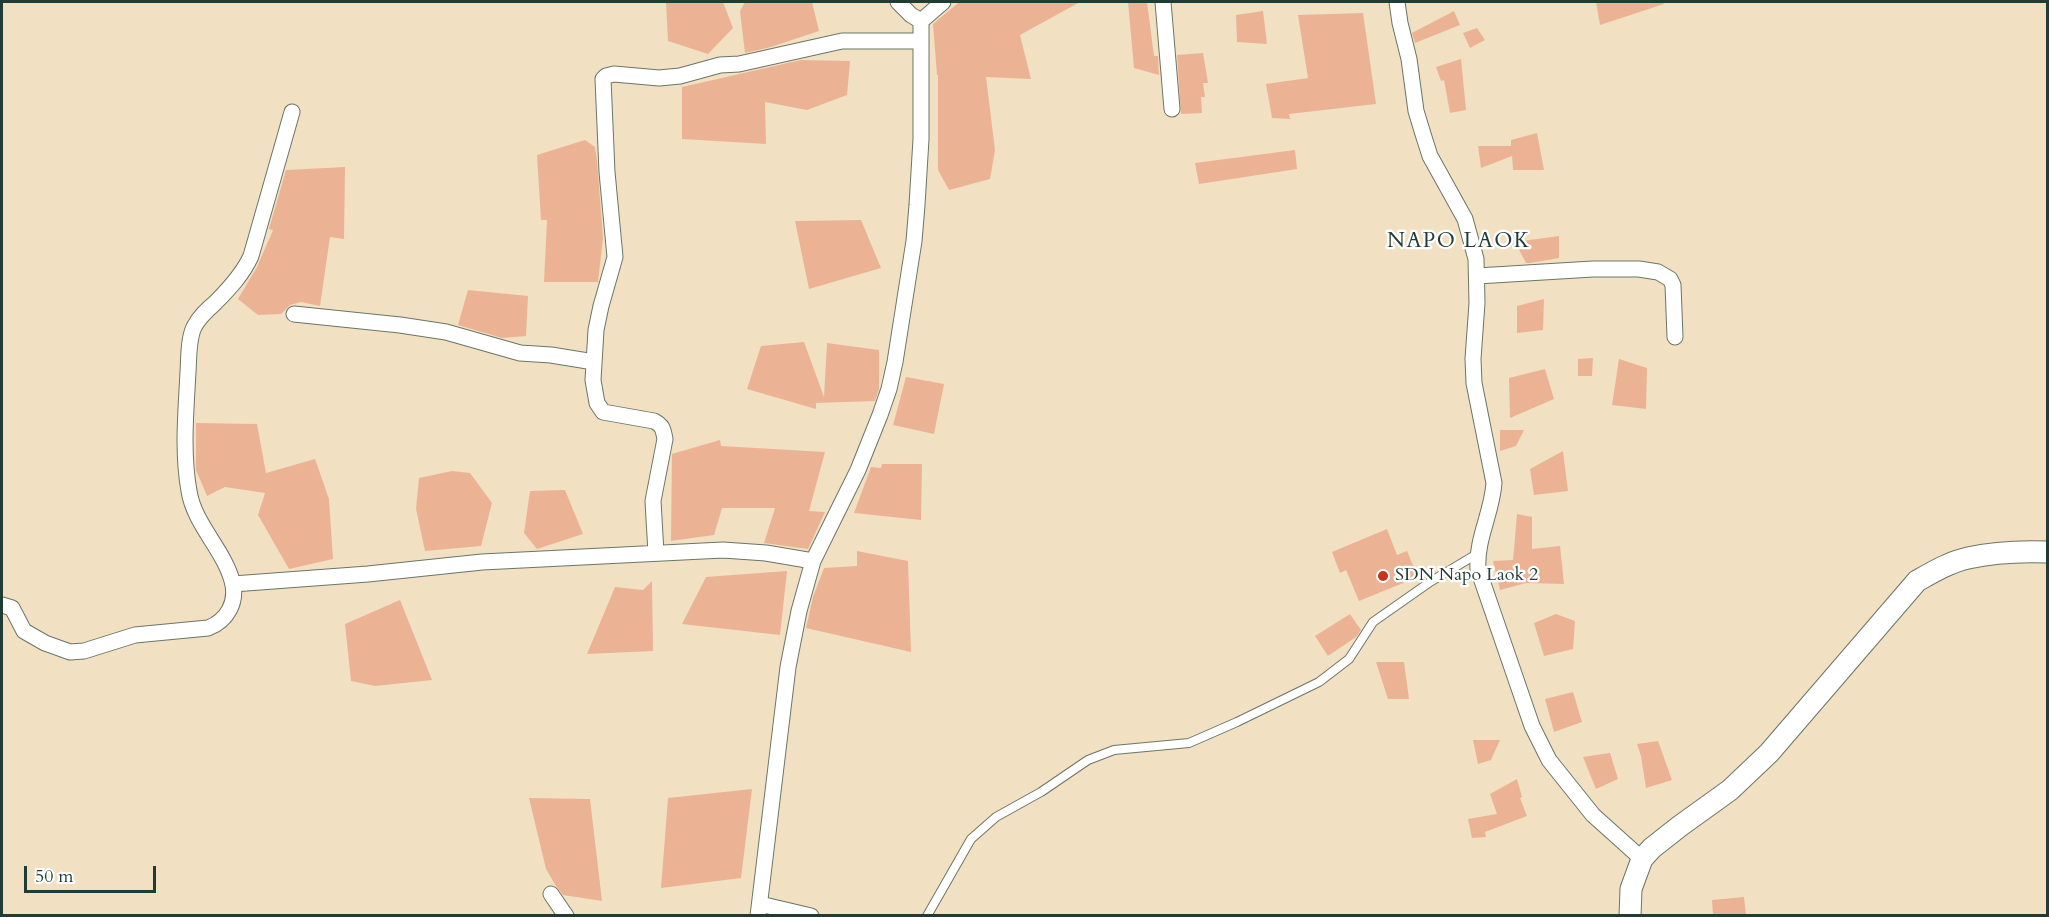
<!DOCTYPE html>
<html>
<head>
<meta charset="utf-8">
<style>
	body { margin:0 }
	#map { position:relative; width:2049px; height:917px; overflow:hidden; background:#f2e0c3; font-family:Cardo,serif }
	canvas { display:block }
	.frame { position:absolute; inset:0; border:3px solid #1f3d34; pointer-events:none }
	.scale { position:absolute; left:24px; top:866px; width:132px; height:27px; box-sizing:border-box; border:3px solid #1f3d34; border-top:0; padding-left:8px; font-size:18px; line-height:21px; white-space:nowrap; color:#1f3d34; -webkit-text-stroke:4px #fff; paint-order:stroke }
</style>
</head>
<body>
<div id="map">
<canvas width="2049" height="917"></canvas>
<div class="frame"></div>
<div class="scale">50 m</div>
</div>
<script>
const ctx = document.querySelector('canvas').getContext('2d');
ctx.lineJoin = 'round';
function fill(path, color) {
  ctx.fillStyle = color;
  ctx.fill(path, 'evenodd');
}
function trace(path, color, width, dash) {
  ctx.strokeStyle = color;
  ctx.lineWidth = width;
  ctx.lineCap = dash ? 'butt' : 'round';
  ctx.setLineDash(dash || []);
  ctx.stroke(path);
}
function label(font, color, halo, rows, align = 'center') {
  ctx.font = font + ' Cardo,serif';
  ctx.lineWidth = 4.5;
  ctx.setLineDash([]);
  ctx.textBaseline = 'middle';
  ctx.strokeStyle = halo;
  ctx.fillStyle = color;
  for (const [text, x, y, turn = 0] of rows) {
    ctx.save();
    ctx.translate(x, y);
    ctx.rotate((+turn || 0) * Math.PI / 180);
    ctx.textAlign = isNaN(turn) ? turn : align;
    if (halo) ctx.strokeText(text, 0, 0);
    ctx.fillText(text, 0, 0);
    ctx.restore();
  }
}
fill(new Path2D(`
	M666,2h57l10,26 -25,26 -40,-13z
	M745,2h67l7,29 -48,16 -26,6 -5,-42z
	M968,2h112l-60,33 11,44 -45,-2 9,73 -5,29 -41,11 -11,-20v-95h-1l-4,-51 25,-21z
	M1128,2h19l7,54h4l1,19 -25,-7z
	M1596,2h67l1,2 -64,21z
	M1263,11l4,33 -30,-2 -1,-27z
	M1454,11l6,14 -45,18 -3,-10z
	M1363,13l13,91 -87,10 1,5 -18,-1 -6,-34 42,-6 -10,-63z
	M1477,28l8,12 -15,8 -7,-15z
	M1203,53l5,30h-5l2,14h-4l1,16 -21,1 -4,-59z
	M1461,59l5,51 -16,3 -6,-33 -3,1 -5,-14z
	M801,60l49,1 -3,34 -40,15 -42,-8 1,42 -84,-5v-52z
	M1537,133l7,37h-31l-1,-14 -31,12 -3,-22h33v-6z
	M585,140l10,7 2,13 6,78 -5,44h-54l3,-62h-6l-4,-65z
	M1295,150l2,19 -98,15 -4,-21z
	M345,167l-1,72 -14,-2 -10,69 -19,-4 -11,3 -9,9 -23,1 -20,-16 19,-32 16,-37 -4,-1 17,-59z
	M861,220l20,48 -72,21 -14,-68z
	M1559,236v22l-29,5h-4l-11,-21z
	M468,290l60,6 -2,40 -24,2 -44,-13z
	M1544,299l-1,31 -26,3v-27z
	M804,342l20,55 3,-54 52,7v39l-4,12 -59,2v6l-69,-20 14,-43z
	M1593,358l-1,18h-14v-17z
	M1619,359l28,9 -1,41 -34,-4z
	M1545,369l9,30 -44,19 -1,-40z
	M906,377l38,7 -10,50 -41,-9z
	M196,423l61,1 9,49 49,-14 14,40 4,60 -44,10 -31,-54 7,-22 -40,-6 -18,9 -11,-26z
	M1500,430h24l-8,16 -16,5z
	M720,440l1,6 104,6 -16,59 16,1 -17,37 -44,-6 11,-35h-53l-8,27 -43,6 1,-87z
	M1563,451l5,40 -34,4 -4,-26z
	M882,464h40l-1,56 -67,-7 17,-46 10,1z
	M452,471l18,2 22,30 -11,43 -56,5 -9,-42 3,-31z
	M565,490l18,44 -46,15 -13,-16 6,-42z
	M1517,514l15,3v32l28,-3 4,38 -38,-1 -26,7 -7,-29 20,-1z
	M1387,529l10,26 10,-4 11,26 -59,24 -13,-31 -6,3 -8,-21z
	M857,551l51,10 3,91 -105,-24 7,-31 11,-29 33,-2z
	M787,571l-7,64 -98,-11 24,-47z
	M652,581l1,70 -66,3 28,-67 28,3z
	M400,600l32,80 -57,6 -24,-5 -6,-57z
	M1350,614l11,16 -5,7 -28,19 -13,-20z
	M1556,614l19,7 -2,28 -29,7 -10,-33z
	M1376,662h28l5,37h-21z
	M1573,692l9,30 -28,10 -9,-33z
	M1473,740h27l-9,20 -13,4z
	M1658,741l14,39 -26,8 -5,-32 -4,-12z
	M1610,753l8,26 -22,10 -13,-32z
	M1517,779l5,18 -2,1 7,18 -42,16 1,5 -14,1 -4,-19 29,-5 -7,-20z
	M752,789l-11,89 -80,10 7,-90z
	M529,798l61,1 12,102 -39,-6 -7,-9 -10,-17z
	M1744,897l2,18h-33l-1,-15z`), '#ebb394');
const lane = new Path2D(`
	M927,916l44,-77 25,-22 45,-25 47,-32 26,-10 75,-7 48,-21 82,-40 30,-23 24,-37 57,-40 47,-28`);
const street = new Path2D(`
	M898,2l13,13 10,6
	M1163,2l9,107
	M1397,2l3,21 9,36 7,52 7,23 7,22 35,63 11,40 1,44 -4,56 1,24 20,100c-2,30 -18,56 -16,86l54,157 17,34 44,55 49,44
	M1477,276l116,-7h46l19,3 12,7 3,6 2,52
	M294,314l106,11 46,7 74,21 31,2 43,7
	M656,553l-3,-52 12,-62c-2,-10 -2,-13 -11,-18l-51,-9 -6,-9 -4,-23 3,-50 5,-24 14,-49 -8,-85 -4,-93 3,-3 8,-2 45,4 21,-2 40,-11 19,-1 103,-23h79
	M233,584l135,-10 114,-12 241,-12 43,3 47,8
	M2,605l10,3 12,23 21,12 25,9 14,-1 51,-16 73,-7c19,-7 30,-26 24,-47 -8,-31 -38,-57 -43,-90 -7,-39 -3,-80 -1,-119 1,-14 0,-32 6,-45 5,-10 13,-17 21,-24 14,-14 28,-29 36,-47l41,-144
	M551,894l15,22
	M760,904l51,12
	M758,916l30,-249 11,-56 14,-50 45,-91 22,-55 9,-26 6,-27 19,-121 3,-36 4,-66v-118l22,-19`);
const secondary = new Path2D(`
	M1630,916l1,-27 11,-30 10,-11 28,-22 50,-36 39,-37 148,-172c16,-9 33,-19 51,-23 26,-6 53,-7 80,-6`);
trace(lane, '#697666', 10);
trace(street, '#697666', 17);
trace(secondary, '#697666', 23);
trace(lane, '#fff', 8);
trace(street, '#fff', 15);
trace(secondary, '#fff', 21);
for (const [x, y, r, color] of [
	[1383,576,6,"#c8321e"]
]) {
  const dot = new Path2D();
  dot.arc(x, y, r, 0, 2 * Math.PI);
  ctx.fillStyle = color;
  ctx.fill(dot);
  trace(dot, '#fff', 2);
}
label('18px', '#1f3d34', '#fff', [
	["SDN Napo Laok 2",1395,576]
], 'left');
ctx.letterSpacing = '1.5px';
label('21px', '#1f3d34', '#fff', [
	["NAPO LAOK",1459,242]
]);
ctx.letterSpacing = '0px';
</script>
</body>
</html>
